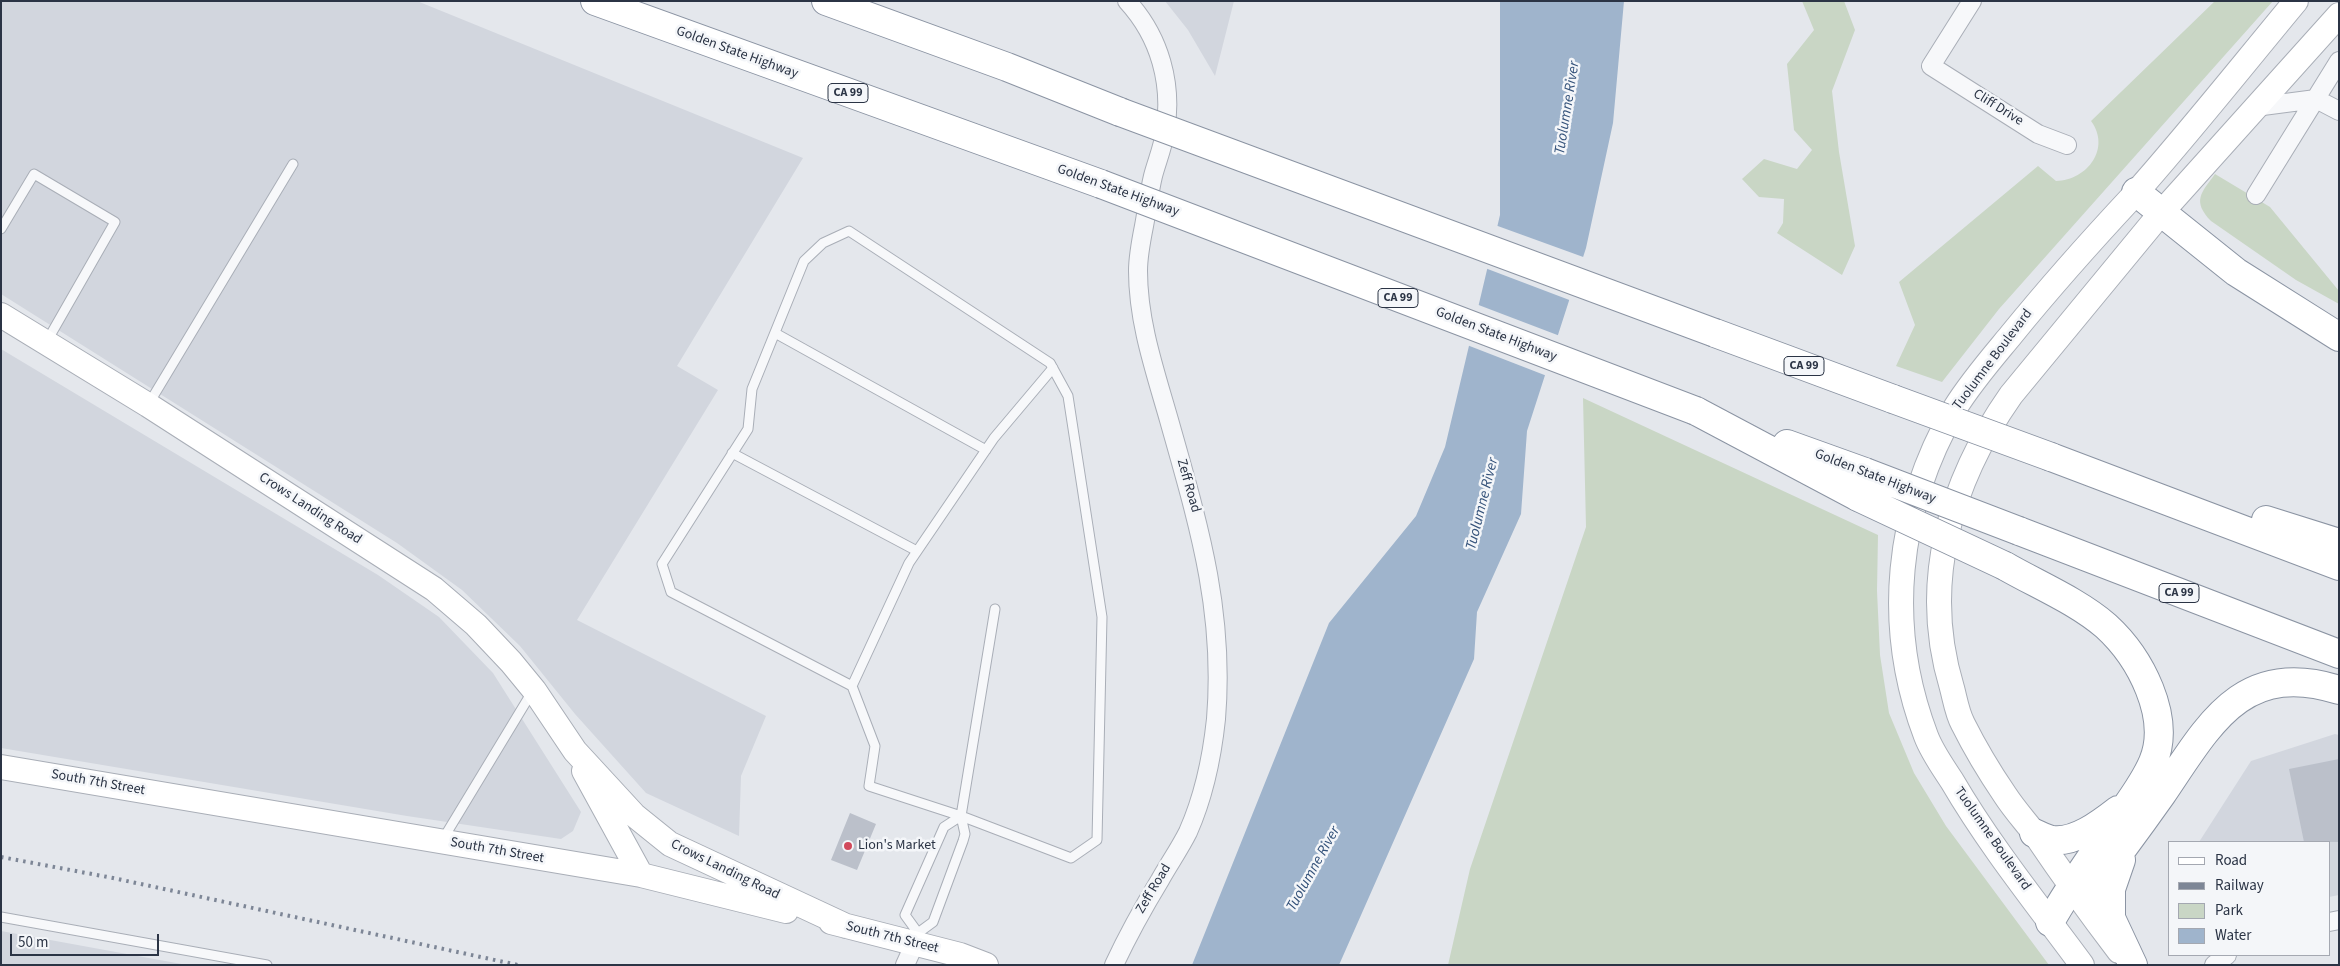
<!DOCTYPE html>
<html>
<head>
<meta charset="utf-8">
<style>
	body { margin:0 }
	#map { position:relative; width:2340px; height:966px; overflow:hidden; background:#e4e7ec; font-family:"Source Sans 3",sans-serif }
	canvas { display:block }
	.frame { position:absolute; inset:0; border:2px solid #2b3445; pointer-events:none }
	.legend { position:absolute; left:2168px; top:841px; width:162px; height:115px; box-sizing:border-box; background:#f4f6f9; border:1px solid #a4a8b1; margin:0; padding:6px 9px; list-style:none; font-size:15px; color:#2b3445 }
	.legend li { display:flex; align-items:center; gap:10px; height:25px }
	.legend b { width:25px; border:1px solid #a4a8b1 }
	.scale { position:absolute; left:10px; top:934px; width:149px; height:22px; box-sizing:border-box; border:2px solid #2b3445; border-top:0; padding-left:6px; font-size:15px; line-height:18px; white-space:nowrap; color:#2b3445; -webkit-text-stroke:4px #f4f6f9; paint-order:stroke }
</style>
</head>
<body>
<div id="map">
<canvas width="2340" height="966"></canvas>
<div class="frame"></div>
<ul class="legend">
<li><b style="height:6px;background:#fff"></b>Road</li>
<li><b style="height:6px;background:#7d8696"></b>Railway</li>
<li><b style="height:14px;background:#c9d6c5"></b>Park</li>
<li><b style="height:14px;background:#9fb4cc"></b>Water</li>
</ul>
<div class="scale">50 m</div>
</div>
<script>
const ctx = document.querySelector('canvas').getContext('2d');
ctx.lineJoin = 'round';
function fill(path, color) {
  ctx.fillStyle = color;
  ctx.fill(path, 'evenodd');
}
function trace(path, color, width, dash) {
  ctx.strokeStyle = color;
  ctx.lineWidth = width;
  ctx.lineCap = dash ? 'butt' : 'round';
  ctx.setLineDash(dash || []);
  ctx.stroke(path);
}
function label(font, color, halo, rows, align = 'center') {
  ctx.font = font + ' "Source Sans 3",sans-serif';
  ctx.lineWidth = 5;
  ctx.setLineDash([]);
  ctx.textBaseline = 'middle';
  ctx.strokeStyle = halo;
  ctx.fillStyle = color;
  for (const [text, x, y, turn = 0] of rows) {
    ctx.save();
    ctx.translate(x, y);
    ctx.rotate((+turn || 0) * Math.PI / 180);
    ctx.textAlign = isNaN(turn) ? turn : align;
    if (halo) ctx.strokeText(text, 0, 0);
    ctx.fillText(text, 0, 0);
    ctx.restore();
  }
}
fill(new Path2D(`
	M1,1h416l386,157 -126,208 41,24 -141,230 189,96 -25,60 -2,60 -93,-43 -71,-79 -55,-68 -58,-56 -65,-47 -396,-249z
	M1165,1h69l-19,75 -27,-46z
	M1,349l377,226 61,42 54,56 88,139 -8,19 -12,8 -154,-23 -406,-68z
	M2335,734l4,1v160l-10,2v-55h-130l52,-81z
	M1,931l186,34h-186z`), '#d2d6de');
fill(new Path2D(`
	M1802,1h42l11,29 -23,61 7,61 16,94 -13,29 -65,-42 6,-10 1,-24 -25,-2 -17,-18 22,-20 33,10 15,-19 -18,-20 -7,-66 27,-34z
	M2215,1h58l-274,308 -57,73 -46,-16 19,-41 -16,-43 139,-116 18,15c32,-1 55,-33 35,-60z
	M2215,174l55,33 69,84v13l-43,-24 -85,-59c-19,-20 -10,-28 4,-47z
	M1583,398l295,137 -1,56 3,64 9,58 25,60 32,53 103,139h-601l22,-96 116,-342z`), '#c9d6c5');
fill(new Path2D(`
	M1500,1h124l-11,122 -27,125 -59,183 -6,83 -44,98 -3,47 -135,306h-147l137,-342 87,-107 29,-69 55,-232z`), '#9fb4cc');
fill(new Path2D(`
	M1495,225l91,33 -14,43 -87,-33z
	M1476,304l84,32 -13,40 -80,-31z`), '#e4e7ec');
fill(new Path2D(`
	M2339,759v83h-35l-15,-73z
	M850,813l26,11 -19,46 -26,-10z`), '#bbc0ca');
const lane = new Path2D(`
	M1,229l33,-55 81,48 -68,119
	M849,231l201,132 18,33 34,221 -5,223 -26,18 -110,-42 -92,-30 6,-40 -23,-60 -181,-94 -9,-28 86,-135 4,-40 52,-128 19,-18z
	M775,333l211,117
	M148,405l145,-241
	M732,453l185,98
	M852,686l57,-123 85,-125 59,-70
	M443,839l89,-147
	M1,917l266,48
	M918,933l-13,-18 39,-88 17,-11
	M915,943l3,-10 15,-11 30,-81 2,-7 -4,-18 34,-207`);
const street = new Path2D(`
	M1972,1l-41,65 107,68 29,11
	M2255,107l61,-8 23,12
	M2256,195l83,-134
	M2329,922l10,-2
	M905,965l10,-22
	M1114,965c14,-30 29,-57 46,-85 9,-16 20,-32 28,-48 16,-36 24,-75 28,-113 9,-109 -18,-196 -47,-299 -14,-49 -31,-98 -31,-149 0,-14 3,-30 6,-45 3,-16 5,-33 9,-50 4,-15 10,-29 12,-44 8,-48 -5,-95 -38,-131
	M2214,965l13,-10`);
const secondary = new Path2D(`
	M1,315l147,90 286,184 42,36 35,37 23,28 41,61 59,64 36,29 176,82
	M1,767l640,108 145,36
	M584,771l57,104
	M831,922l129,33 26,10
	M2119,951c-29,-38 -57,-77 -84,-117 -10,-13 -21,-25 -30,-39 -15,-22 -30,-47 -42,-71 -6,-11 -8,-25 -11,-36 -32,-105 -2,-206 59,-293l150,-182 178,-198
	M2082,965c-45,-61 -92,-119 -130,-184 -9,-14 -20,-29 -26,-45 -42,-110 -30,-226 29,-328 16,-26 37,-50 56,-73 39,-48 80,-94 122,-139 56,-63 109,-130 163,-195`);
const highway = new Path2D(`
	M595,1l506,183
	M826,1l181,66 113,45
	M2136,192l100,80 103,65
	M1715,333l178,66
	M1696,411l162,86
	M1787,444l78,28
	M2051,457l288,109
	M2266,520l73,23
	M2019,531l320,123
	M2005,566c33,19 72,35 101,60 34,31 66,91 47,136 -8,19 -20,35 -32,52 -24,36 -50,70 -71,108
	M2034,833c5,2 12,6 18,7 23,3 48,-16 66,-30
	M2121,860l-10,29v29l22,47
	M2087,895c26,-33 51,-67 75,-101 47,-69 80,-135 177,-104`);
trace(lane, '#a9aeb7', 11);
trace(street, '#a9aeb7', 20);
trace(secondary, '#a9aeb7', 26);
trace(highway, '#8b94a3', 30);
trace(lane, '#f7f8fa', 9);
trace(street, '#f7f8fa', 18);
trace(secondary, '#fff', 24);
trace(highway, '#fff', 28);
trace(new Path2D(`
	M1,857l112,21 405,87`), '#7d8696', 4, [2.5, 5]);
const highwayBridge = new Path2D(`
	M1120,112l595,221
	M1101,184l595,227
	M1893,399l158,58
	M1865,472l154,59
	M1858,497l147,69`);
trace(highwayBridge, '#8b94a3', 30, []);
trace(highwayBridge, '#fff', 28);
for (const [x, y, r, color] of [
	[848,846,5,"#d1495b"]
]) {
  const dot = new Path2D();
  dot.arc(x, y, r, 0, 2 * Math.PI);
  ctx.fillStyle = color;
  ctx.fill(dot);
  trace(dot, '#f4f6f9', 2);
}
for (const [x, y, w] of [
	[848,93,40],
	[1398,298,40],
	[1804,366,40],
	[2179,593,40]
]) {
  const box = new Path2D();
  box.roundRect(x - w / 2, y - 9.5, w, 19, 4);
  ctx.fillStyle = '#f4f6f9';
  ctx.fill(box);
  trace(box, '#2b3445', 1);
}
label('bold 12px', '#2b3445', null, [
	["CA 99",848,93],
	["CA 99",1398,298],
	["CA 99",1804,366],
	["CA 99",2179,593]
]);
label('14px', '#2b3445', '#f4f6f9', [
	["Golden State Highway",737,53,20],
	["Cliff Drive",1998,108,32],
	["Golden State Highway",1118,191,20],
	["Golden State Highway",1496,335,21],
	["Tuolumne Boulevard",1993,360,-53],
	["Golden State Highway",1875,477,21],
	["Zeff Road",1188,486,74],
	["Crows Landing Road",310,509,33],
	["South 7th Street",98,783,10],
	["Tuolumne Boulevard",1992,839,55],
	["South 7th Street",497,851,10],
	["Crows Landing Road",725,870,26],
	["Zeff Road",1154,889,-59],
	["South 7th Street",892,938,14]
]);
label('14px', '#2b3445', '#f4f6f9', [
	["Lion's Market",858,846]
], 'left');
label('italic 15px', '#34527a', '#f4f6f9', [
	["Tuolumne River",1568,108,-81],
	["Tuolumne River",1483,504,-76],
	["Tuolumne River",1314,869,-61]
]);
</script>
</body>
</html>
